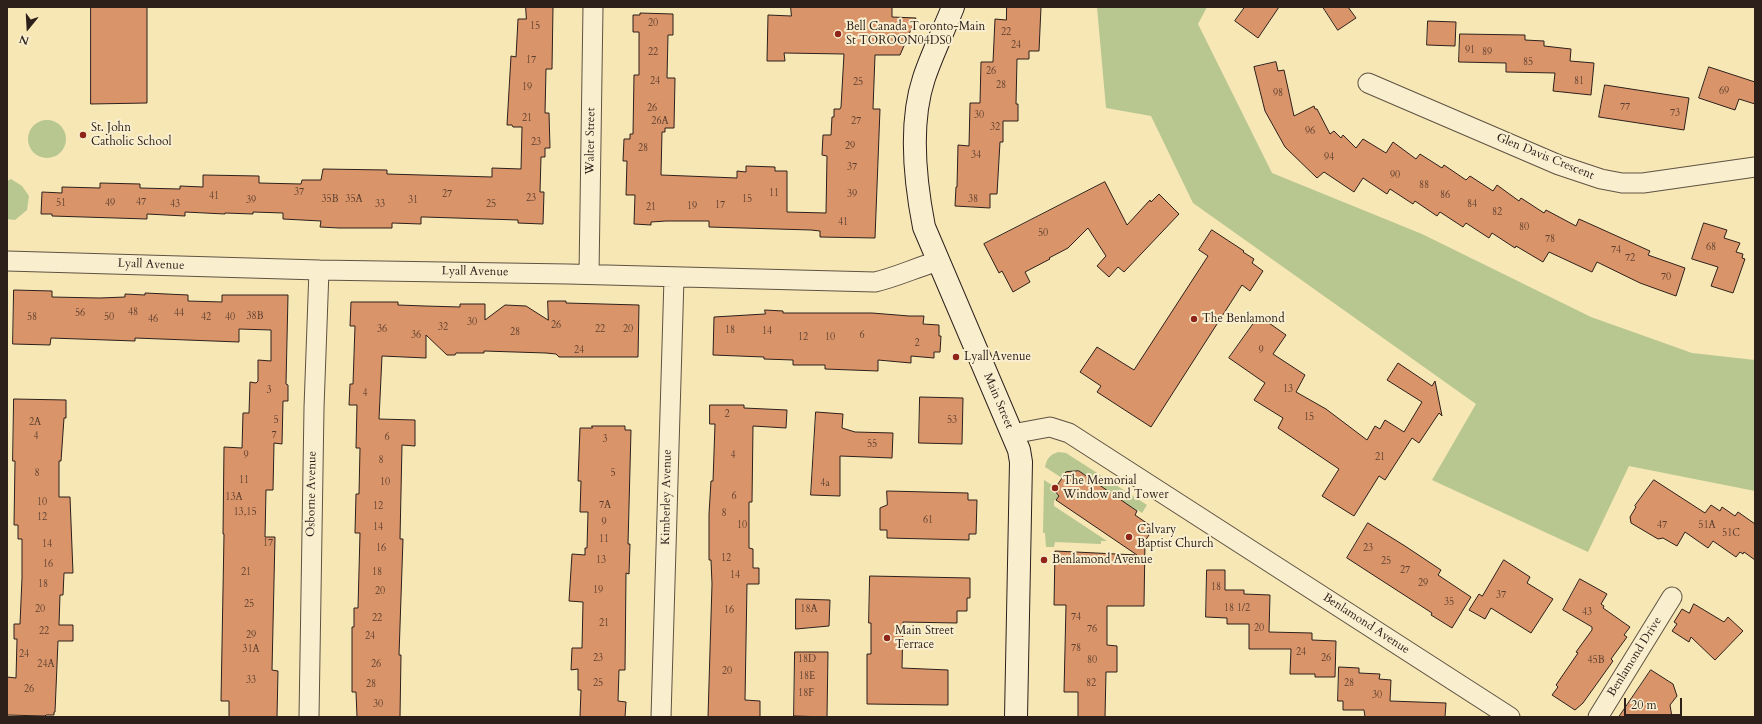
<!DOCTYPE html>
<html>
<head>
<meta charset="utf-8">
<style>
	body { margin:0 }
	#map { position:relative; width:1762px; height:724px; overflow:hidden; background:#f6e7b5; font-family:Cardo,serif }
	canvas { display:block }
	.frame { position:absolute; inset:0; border:8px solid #2d201b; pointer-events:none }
	.north { position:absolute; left:8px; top:8px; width:40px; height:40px; -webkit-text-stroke:3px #f9efcf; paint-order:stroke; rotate:198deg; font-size:11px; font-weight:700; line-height:16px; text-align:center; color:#2d201b }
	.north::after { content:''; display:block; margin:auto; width:14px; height:18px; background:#2d201b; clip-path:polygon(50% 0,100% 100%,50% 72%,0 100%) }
	.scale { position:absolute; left:1624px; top:698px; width:58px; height:18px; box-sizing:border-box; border:2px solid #2d201b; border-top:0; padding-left:5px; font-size:12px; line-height:14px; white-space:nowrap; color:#2d201b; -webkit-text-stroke:3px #f9efcf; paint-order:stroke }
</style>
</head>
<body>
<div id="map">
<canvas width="1762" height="724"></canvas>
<div class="frame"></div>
<div class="north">N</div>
<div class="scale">20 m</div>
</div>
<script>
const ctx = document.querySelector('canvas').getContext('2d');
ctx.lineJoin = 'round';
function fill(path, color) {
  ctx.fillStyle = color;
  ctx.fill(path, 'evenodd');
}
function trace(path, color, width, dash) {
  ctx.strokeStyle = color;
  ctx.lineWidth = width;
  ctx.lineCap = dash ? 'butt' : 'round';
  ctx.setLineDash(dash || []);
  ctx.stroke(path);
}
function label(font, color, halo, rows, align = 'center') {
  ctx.font = font + ' Cardo,serif';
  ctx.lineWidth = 4;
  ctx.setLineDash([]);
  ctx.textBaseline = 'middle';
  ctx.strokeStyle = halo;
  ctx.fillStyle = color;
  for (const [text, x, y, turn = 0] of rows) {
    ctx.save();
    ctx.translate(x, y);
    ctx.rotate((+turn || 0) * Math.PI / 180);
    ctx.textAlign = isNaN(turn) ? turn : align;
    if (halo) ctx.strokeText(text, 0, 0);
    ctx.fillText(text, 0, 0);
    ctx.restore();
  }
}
fill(new Path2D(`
	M1097,7h110l-9,17 74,149 150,61 169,83 101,36 63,7v131l-126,-25 -41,86 -156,-72 44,-76 -283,-201 -42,-87 -45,-8z
	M28 139a19 19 0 1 1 38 0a19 19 0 1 1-38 0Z
	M11,179l11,7 7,10 -2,14 -12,10 -8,-1v-38z
	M1058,452l8,1 81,52 -5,8 -4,-3 -1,1 -58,-40h-5l-12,7 -17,-11c2,-9 5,-12 13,-15z
	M1044,480l8,5 -2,4 9,7 -5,5v5l53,35h-6v3l-46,-2 -1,5h-8l-1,-14h-2z`), '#b8c690');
const building = new Path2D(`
	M91,7h56v96l-56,1z
	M526,7h27l-1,62h-6l-1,44h4l1,35h-5v9h-4l-1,35h4l-1,32 -25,-1v-3l-94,-3h-3v7l-29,-1v5h-53l-19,-1 1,-6 -38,-2v-6l-30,-1v2l-28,-1v1l-40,-2v4l-38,-2v5l-95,-3v-2h-11l1,-22 20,1v-6l38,1v-5l40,1v4l40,1v-3l23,1v-12l56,1v7l42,1 1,-4h19l2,-11 64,1v4l105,3v-9l29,1 1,-42h-9l-1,-2h-5l4,-69 5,1 2,-38h8z
	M791,7h101v10l24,1 -16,37h-25l-2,54h7l-5,129 -55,-1v-6l-9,-1 -102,-3v-6h-43l-15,1v3l-17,-1 1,-29h-9l1,-34h-4l1,-22h6v-5h3l1,-59h5v-43h-6v-17h7v-2l33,1v21h-5l-1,43h8l-1,50h-9v4h-3l-1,43 76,3v-7l9,1v-6l29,1v4h12v41l39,1 1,-57 -5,-1 1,-20h8l1,-18h2v-8h6l1,-2 3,-53 -60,-1 1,8h-18l1,-46 23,1z
	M1007,7h34l-2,44h-10v8h-12l-1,45h2v17h-15v21h-3l-3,52h-7v14l-35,-2 1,-19h1l1,-42 11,1 1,-43h10l1,-41h12l2,-43 11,1z
	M1245,7h34l-21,31 -23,-17z
	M1323,7h25l8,11 -18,12z
	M1428,21l28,1 -1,24 -28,-1z
	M1460,34l65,1v5l19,1v5l27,3 -1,12 24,2 -3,32 -38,-4 2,-18 -49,-1v-9l-47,-1z
	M1276,62l2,9 6,-1 10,46 20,-10 1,3h2l13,25 4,-3 7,7 2,-3 13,13 7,-9 23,14 7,-11 23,17 4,-5 22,14 2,-3 22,15 4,-4 23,15 4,-6 22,16 2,-3 23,15 2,-3 30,16 3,-7 71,32 -2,4 37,13 -9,28 -36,-13 -43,-21 -5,10 -43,-20 -6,10 -27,-16 -1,2 -23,-15 -3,5 -23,-15 -3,4 -23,-15 -3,4 -22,-15 -2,3 -23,-15 -3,5 -24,-16 -9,14 -30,-20 -7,6 -32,-31 -20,-36 -11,-44z
	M1709,67l46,15v22l-16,-5 -4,11 -36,-12z
	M1605,85l84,13 -5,32 -85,-13z
	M1105,182l22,43 23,-25 1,2 8,-8 20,20 -55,58 -6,-5 -9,10 -12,-11 9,-10 -18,-28 -20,20 -19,10 1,1 -25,13 5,10 -17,10 -11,-21 -3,2 -15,-29z
	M1704,223l23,7 -3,8 16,5 -4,9 7,2 -1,4 3,1 -12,34 -22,-7 7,-19 -26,-8z
	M1212,230l32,21 -1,1 11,7 -2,4 11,8 -13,20 -8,-6 -91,142 -54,-35 4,-6 -21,-14 17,-25 37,23 74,-114 -9,-6z
	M14,290l38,1v6l48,1 25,-1v-3l20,1v-2l43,2v6l34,1v-7h66l-2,89 2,1v16h-5l-1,43 -8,-1 -1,47h-7l-1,47h10l-3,133 6,1 -1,46h-48v-16h-8l3,-167h-1l1,-87 18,1 1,-35h6l1,-31 6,1 2,-2v-21l13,1v-31l-32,-1v13l-104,-4v3l-84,-3 -1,7 -37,-1z
	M548,301h18v2l73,2 -1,52h-79l-3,-3 -10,-1 -62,-2v2h-28l-1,2h-8l-21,-20v23l-44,-2 -3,63 36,1v26l-13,-1 -2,94h3l-4,116h2l-1,62h-43l-1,-25h-4v-65h2v-19h4l2,-75h-5l1,-39h3l1,-46h-4l1,-43h-8l1,-21h3l2,-58h-5l1,-24h47v3l27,1 35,1v-3h25v16l20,-15 21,1 22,14z
	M765,310l18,1v2h89l37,3h15l-1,8 16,1v11h2l-1,16h-6v6l-23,-2v7l-33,-3v11l-53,-2v-4h-32v-5l-29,-1v-2l-51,-2 1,-38 51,-3z
	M1259,316l27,19 -13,19 32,21 -9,17 30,17 41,31 8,-14 5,3 5,-9 19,12 18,-30 -35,-22 11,-17 34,23 3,-5 7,35 -3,-3 -20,30 -7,-5 -27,42 -6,-4 -25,40 -32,-20 17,-27 -61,-41 5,-10 -29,-18 11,-17 -36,-25z
	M920,397l43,1 -1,46 -43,-1z
	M14,399l52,1v18h-2l-3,43h-2v36h11l3,76h-9l-1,22h-3l-1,30h14v16h-15l-3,71h-1v3h-8l-1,1 -38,-1v-38l9,1 1,-39h-3v-15h6l2,-46v-39h-4v-14h-4l1,-64h-2z
	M710,405h34v3l43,2 -1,18 -33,-2 -1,76h-3v46l4,1v19h6v16h-12l-2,116 15,1v16h-52l4,-133 -1,-24h-2v-46l2,-33h2l2,-57h-5z
	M816,412l27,2 -1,14 13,4 38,1 -1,25 -52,-2v40l-29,-1z
	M592,426h33v4h6l-3,114h2l-1,30 -3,-1 -1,97h-6l-1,31 8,1 -1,15h-45l1,-27h-3v-21l-7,1 1,-22h10l1,-46 -14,-1 3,-47 13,1v-7h2l1,-36h-8l1,-31h-3l2,-53h12z
	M1079,471l58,40 -2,4 16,11 -5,7 3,2 -4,6 -1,65h-37v39l10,1v26h-11l-1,45h-27v-25h-14l2,-87h-12l1,-54 82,4 -81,-55 3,-4 -5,-6 12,-18z
	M1654,480l51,33 6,-8 9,6 2,-4 13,9 3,-4 17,12v36l-11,-8 -1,2 -3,-2 -4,5 -23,-16 -5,7 -23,-16 -8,14 -14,-8 -5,1 -27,-16 -1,-6 6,-10 -1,-1z
	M887,491l81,2v7h9l-1,34h-7v6l-82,-2v-8h-7v-22l7,-3z
	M1368,523l37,23 36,24 -3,5 33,22 -19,31 -21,-13 1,-2 -85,-55z
	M1504,560l26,17 -3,6 26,16 -22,34 -40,-25 -6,11 -16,-9 10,-16 3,2z
	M1207,570h18v20h19v4l26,1 -1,37 43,1v7l24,1 -1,36h-20v-3h-25l1,-25h-42v-25h-22v-6l-21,-1z
	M870,576l100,2v20h-3v13h-10v12l-54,-1 -1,46 46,2v35l-81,-1v-50h4v-31h-2z
	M1580,579l27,15 -6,10 3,2 -1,2 27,19 -6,8 3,2 -16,22 2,2 -30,42 -8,7 -23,-15 6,-8 -2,-2 22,-32 -2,-1 16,-22v-3l-29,-17z
	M796,599l34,1 -1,26 -33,3z
	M1694,604l30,18 4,-5 15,14 -28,29 -24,-23 -2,5 -17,-11 5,-7 -3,-2 8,-13 7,4z
	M795,652h33l-1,65 -33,-1z
	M1339,667l20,1v5l21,1 -1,5 12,1 -1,21 56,2 -1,14h-80l-1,-7h-21v-9h-5z
	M1651,670l22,14 4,12 -7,9 2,12h-53z`);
fill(building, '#da9469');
trace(building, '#2d201b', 1);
const street = new Path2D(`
	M1368,83l191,82 42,14 21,4h21l112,-16
	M7,261l312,9 249,4 307,8c22,-5 42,-15 64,-21
	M589,274l4,-267
	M1012,434l38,-7 19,6 441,284
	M309,717l5,-309 5,-138
	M661,717l13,-439
	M1598,717l74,-120`);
const secondary = new Path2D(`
	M953,7c-9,23 -21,47 -29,71 -15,45 -9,103 0,149l95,223 2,12 -5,255`);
trace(street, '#5f5242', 21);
trace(secondary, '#2d201b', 24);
trace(street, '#f9efcf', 19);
trace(secondary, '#f9efcf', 22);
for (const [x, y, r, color] of [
	[838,34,4,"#8f2418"],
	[83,135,4,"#8f2418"],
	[1194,319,4,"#8f2418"],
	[956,357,4,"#8f2418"],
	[1055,488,4,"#8f2418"],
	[1129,537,4,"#8f2418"],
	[1044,560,4,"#8f2418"],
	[887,638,4,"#8f2418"]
]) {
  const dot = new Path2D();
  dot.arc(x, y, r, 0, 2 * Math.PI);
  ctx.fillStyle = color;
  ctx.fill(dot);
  trace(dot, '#f9efcf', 1.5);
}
label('10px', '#583d2e', null, [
	["20",653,24],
	["15",535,27],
	["22",1006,33],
	["24",1016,46],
	["91",1470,51],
	["22",653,53],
	["89",1487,53],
	["17",531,61],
	["85",1528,63],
	["26",991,72],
	["24",655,82],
	["81",1579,82],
	["25",858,83],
	["28",1001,86],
	["19",527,88],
	["69",1724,92],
	["98",1278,94],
	["77",1625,108],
	["26",652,109],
	["73",1675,114],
	["30",979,116],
	["21",527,119],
	["26A",660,122],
	["27",856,122],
	["32",995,128],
	["96",1310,132],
	["23",536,143],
	["29",850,147],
	["28",643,149],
	["34",976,156],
	["94",1329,158],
	["37",852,168],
	["90",1395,176],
	["88",1424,186],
	["37",299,193],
	["11",774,194],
	["27",447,195],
	["39",852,195],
	["86",1445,196],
	["41",214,197],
	["23",531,199],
	["35B",330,200],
	["35A",354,200],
	["15",747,200],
	["38",973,200],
	["39",251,201],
	["31",413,201],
	["47",141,203],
	["51",61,204],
	["49",110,204],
	["43",175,205],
	["33",380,205],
	["25",491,205],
	["84",1472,205],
	["17",720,206],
	["19",692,207],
	["21",651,208],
	["82",1497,213],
	["41",843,223],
	["80",1524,228],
	["50",1043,234],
	["78",1550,240],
	["68",1711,248],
	["74",1616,251],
	["72",1630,259],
	["70",1666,278],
	["48",133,313],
	["56",80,314],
	["44",179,314],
	["38B",255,317],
	["58",32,318],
	["50",109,318],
	["42",206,318],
	["40",230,318],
	["46",153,320],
	["30",472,323],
	["26",556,326],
	["32",443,328],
	["36",382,330],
	["22",600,330],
	["20",628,330],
	["18",730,331],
	["14",767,332],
	["28",515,333],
	["36",416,336],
	["6",862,336],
	["12",803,338],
	["10",830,338],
	["2",917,344],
	["24",579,351],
	["9",1261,351],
	["13",1288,390],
	["3",269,391],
	["4",365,394],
	["2",727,415],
	["15",1309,418],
	["5",276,421],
	["53",952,421],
	["2A",35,423],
	["7",274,436],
	["4",36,437],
	["6",387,438],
	["3",605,440],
	["55",872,445],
	["9",246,456],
	["4",733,456],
	["21",1380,458],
	["8",381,461],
	["8",37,474],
	["5",613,474],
	["11",244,481],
	["10",385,483],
	["4a",825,484],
	["6",734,497],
	["13A",234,498],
	["10",42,503],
	["7A",605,506],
	["12",378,507],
	["13,15",245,513],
	["8",724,514],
	["12",42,518],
	["61",928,521],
	["9",604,523],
	["10",742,526],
	["47",1662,526],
	["51A",1707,526],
	["14",378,528],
	["51C",1731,534],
	["11",604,540],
	["17",268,544],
	["14",47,545],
	["16",381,549],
	["23",1368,549],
	["12",726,559],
	["13",601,561],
	["25",1386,562],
	["16",48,565],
	["27",1405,571],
	["21",246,573],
	["18",377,573],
	["14",735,576],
	["29",1423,584],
	["18",43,585],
	["18",1216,588],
	["19",598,591],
	["20",380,592],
	["37",1501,596],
	["35",1449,603],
	["25",249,605],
	["18 1/2",1237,609],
	["20",40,610],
	["18A",809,610],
	["16",729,611],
	["43",1587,613],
	["74",1076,618],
	["22",377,619],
	["21",604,624],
	["20",1259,629],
	["76",1092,630],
	["22",44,632],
	["29",251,636],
	["24",370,637],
	["78",1076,649],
	["31A",251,650],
	["24",1301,653],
	["24",24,655],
	["23",598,659],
	["26",1326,659],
	["18D",807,660],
	["80",1092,661],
	["45B",1596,661],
	["24A",46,665],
	["26",376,665],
	["20",727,672],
	["18E",807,677],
	["33",251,681],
	["25",598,684],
	["82",1091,684],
	["28",1349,684],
	["28",371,685],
	["26",29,690],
	["18F",806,694],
	["30",1377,696],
	["30",378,705]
]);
label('12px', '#2d201b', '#f9efcf', [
	["Bell Canada Toronto-Main",846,27],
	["St TOROON04DS0",846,41],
	["St. John",91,128],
	["Catholic School",91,142],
	["The Benlamond",1202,319],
	["Lyall Avenue",964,357],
	["The Memorial",1063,481],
	["Window and Tower",1063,495],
	["Calvary",1137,530],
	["Baptist Church",1137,544],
	["Benlamond Avenue",1052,560],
	["Main Street",895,631],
	["Terrace",895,645]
], 'left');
label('12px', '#2d201b', '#f9efcf', [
	["Walter Street",591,141,-89],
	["Glen Davis Crescent",1545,157,22],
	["Lyall Avenue",151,265,2],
	["Lyall Avenue",475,272,1],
	["Main Street",998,401,67],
	["Osborne Avenue",312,494,-89],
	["Kimberley Avenue",667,497,-89],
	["Benlamond Avenue",1366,624,33],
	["Benlamond Drive",1635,657,-58]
]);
</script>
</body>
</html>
